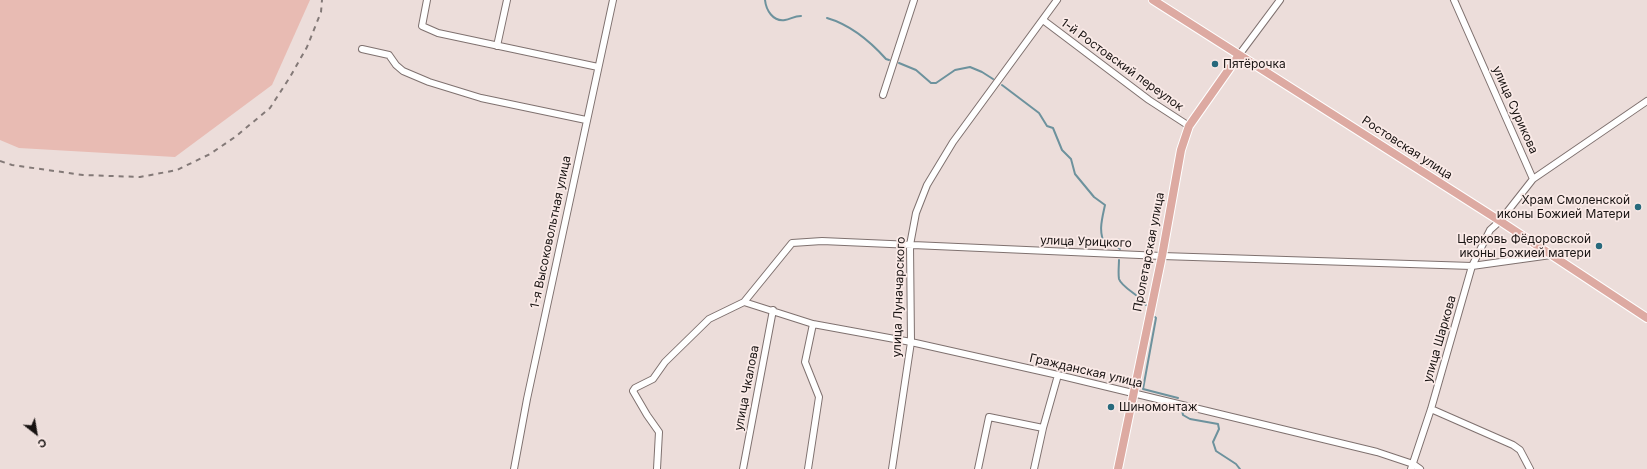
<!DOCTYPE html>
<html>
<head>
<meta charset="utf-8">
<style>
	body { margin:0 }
	#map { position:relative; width:1647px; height:469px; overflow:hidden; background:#ecddda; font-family:Inter,sans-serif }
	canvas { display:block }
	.north { position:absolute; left:16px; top:413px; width:40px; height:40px; -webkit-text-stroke:3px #faeae7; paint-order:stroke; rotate:149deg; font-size:11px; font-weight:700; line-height:16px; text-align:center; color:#181312 }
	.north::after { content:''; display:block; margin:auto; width:14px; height:18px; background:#181312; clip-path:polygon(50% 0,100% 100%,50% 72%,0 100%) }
</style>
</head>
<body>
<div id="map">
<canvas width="1647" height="469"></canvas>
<div class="north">С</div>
</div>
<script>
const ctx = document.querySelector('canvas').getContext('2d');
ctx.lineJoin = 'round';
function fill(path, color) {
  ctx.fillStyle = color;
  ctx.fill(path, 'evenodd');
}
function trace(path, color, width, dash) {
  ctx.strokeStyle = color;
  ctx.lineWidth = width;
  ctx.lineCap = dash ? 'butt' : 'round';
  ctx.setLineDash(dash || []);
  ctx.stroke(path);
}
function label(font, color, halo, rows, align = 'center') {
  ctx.font = font + ' Inter,sans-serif';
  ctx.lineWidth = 3.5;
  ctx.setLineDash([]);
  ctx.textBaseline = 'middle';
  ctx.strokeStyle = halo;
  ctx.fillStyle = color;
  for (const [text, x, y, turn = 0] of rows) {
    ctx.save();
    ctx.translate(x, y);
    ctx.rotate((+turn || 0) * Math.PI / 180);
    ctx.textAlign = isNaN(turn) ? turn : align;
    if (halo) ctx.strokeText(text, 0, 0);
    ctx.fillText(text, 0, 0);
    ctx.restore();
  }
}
fill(new Path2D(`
	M0,0h310l-38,85 -97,72 -156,-9 -19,-8z`), '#e8bbb3');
trace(new Path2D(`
	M765,0c1,10 8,22 20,20 6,-1 9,-4 16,-4
	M827,18c24,7 42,22 59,41l3,1
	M899,63l17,7 15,13h5l19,-13 15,-3 12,5 11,7
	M1002,85l37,28 8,13 6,2 9,22 9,9 4,15 19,23 11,8c-3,14 -7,27 0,39l10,1 5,4
	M1119,260c0,5 -1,13 0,19 3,9 21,16 27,26
	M1155,317l1,1 -13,71 35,9
	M1182,410l1,5 7,4 28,5 1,5 -6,13 3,9 20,13 4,5`), '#6d929d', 2);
const minor = new Path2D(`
	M427,0l-5,26 16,7 160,34
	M1043,20l106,80 40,26
	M497,46l10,-46
	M362,49l27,6 7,10 7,6 26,11 52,16 105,22
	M1239,55l41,-55
	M883,95l31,-95
	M1533,179l114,-78
	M744,302l69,22 98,18 147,33 319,77 36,12 7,5
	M1431,409l82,36 7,5 10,19
	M514,469l13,-70 86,-399
	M657,469l2,-37 -12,-17 -14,-24 2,-3 18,-9 12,-17 44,-43 35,-17 48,-59 30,-2 340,15 310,10 79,-11
	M743,469l30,-159
	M808,469l11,-72 -14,-35 8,-38
	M892,469l19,-127 -1,-97 6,-32 11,-28 26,-43 104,-142
	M978,469l11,-52 54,11
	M1034,469l9,-41 15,-53
	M1411,469l20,-60 41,-143 18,-36 10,-9 33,-42 -79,-179`);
const major = new Path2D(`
	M1153,0l347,221 147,97
	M1118,469l44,-213 19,-106 8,-24 50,-71`);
trace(minor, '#7f716f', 8);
trace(major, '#fff', 10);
trace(minor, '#fff', 6);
trace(major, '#ddaaa2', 8);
trace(new Path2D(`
	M0,161l12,4 71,10 57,2 37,-7 33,-16 25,-17 35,-29 20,-31 17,-30 14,-35 1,-12`), '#837977', 2, [5, 5]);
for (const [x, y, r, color] of [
	[1215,64,4,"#27697c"],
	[1638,207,4,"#27697c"],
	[1599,246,4,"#27697c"],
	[1111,407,4,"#27697c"]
]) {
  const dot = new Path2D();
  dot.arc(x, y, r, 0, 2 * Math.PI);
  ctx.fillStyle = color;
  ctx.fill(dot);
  trace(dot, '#faeae7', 1.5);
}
label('12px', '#181312', '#faeae7', [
	["Пятёрочка",1223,64],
	["Храм Смоленской",1630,200,"right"],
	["иконы Божией Матери",1630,214,"right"],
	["Церковь Фёдоровской",1591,239,"right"],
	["иконы Божией матери",1591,253,"right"],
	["Шиномонтаж",1119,407]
], 'left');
label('12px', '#181312', '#faeae7', [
	["1-й Ростовский переулок",1122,65,36],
	["улица Сурикова",1515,110,66],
	["Ростовская улица",1407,148,33],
	["1-я Высоковольтная улица",551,232,-78],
	["улица Урицкого",1086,242,2],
	["Пролетарская улица",1149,252,-79],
	["улица Луначарского",899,297,-88],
	["улица Шаркова",1440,339,-74],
	["Гражданская улица",1086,371,13],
	["улица Чкалова",747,388,-79]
]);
</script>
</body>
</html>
